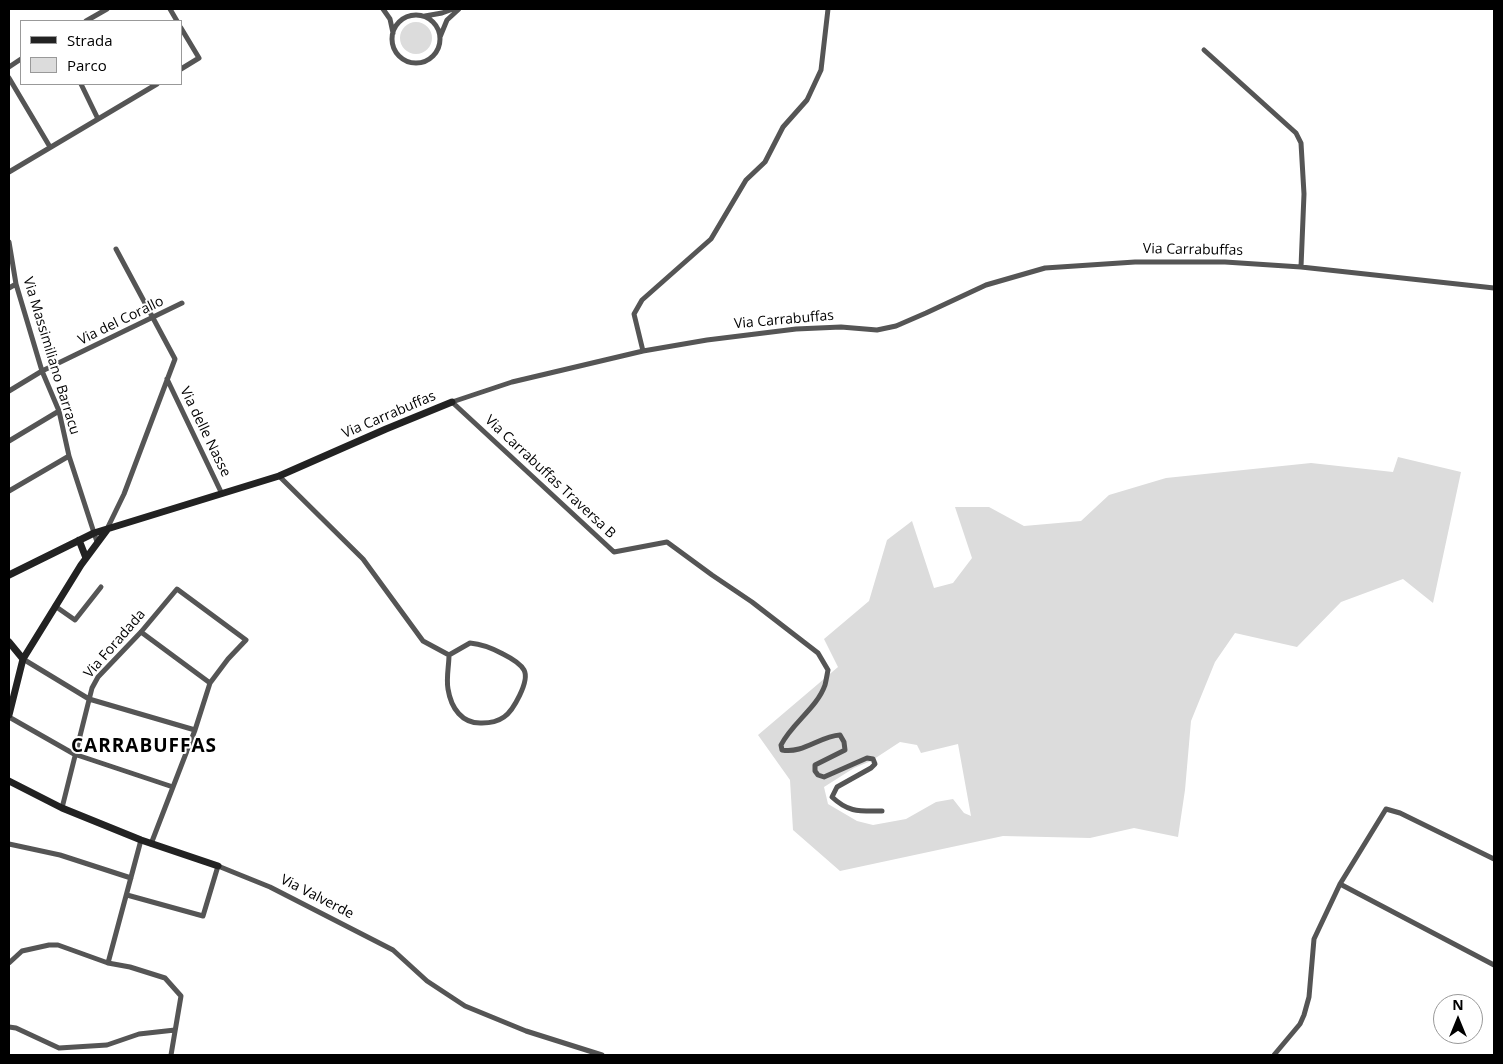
<!DOCTYPE html>
<html>
<head>
<meta charset="utf-8">
<style>
	body { margin:0 }
	#map { position:relative; width:1503px; height:1064px; overflow:hidden; background:#fff; font-family:"Open Sans",sans-serif }
	canvas { display:block }
	.frame { position:absolute; inset:0; border:10px solid #000; pointer-events:none }
	.legend { position:absolute; left:20px; top:20px; width:162px; height:65px; box-sizing:border-box; background:#fff; border:1px solid #999; margin:0; padding:6px 9px; list-style:none; font-size:15px; color:#000 }
	.legend li { display:flex; align-items:center; gap:10px; height:25px }
	.legend b { width:25px; border:1px solid #999 }
	.north { position:absolute; left:1433px; top:994px; width:50px; height:50px; box-sizing:border-box; background:#fff; border:1px solid #999; border-radius:50%; rotate:0deg; font-size:14px; font-weight:700; line-height:20px; text-align:center; color:#000 }
	.north::after { content:''; display:block; margin:auto; width:18px; height:22px; background:#000; clip-path:polygon(50% 0,100% 100%,50% 72%,0 100%) }
</style>
</head>
<body>
<div id="map">
<canvas width="1503" height="1064"></canvas>
<div class="frame"></div>
<ul class="legend">
<li><b style="height:6px;background:#222"></b>Strada</li>
<li><b style="height:14px;background:#dcdcdc"></b>Parco</li>
</ul>
<div class="north">N</div>
</div>
<script>
const ctx = document.querySelector('canvas').getContext('2d');
ctx.lineJoin = 'round';
function fill(path, color) {
  ctx.fillStyle = color;
  ctx.fill(path, 'evenodd');
}
function trace(path, color, width, dash) {
  ctx.strokeStyle = color;
  ctx.lineWidth = width;
  ctx.lineCap = dash ? 'butt' : 'round';
  ctx.setLineDash(dash || []);
  ctx.stroke(path);
}
function label(font, color, halo, rows, align = 'center') {
  ctx.font = font + ' "Open Sans",sans-serif';
  ctx.lineWidth = 4;
  ctx.setLineDash([]);
  ctx.textBaseline = 'middle';
  ctx.strokeStyle = halo;
  ctx.fillStyle = color;
  for (const [text, x, y, turn = 0] of rows) {
    ctx.save();
    ctx.translate(x, y);
    ctx.rotate((+turn || 0) * Math.PI / 180);
    ctx.textAlign = isNaN(turn) ? turn : align;
    if (halo) ctx.strokeText(text, 0, 0);
    ctx.fillText(text, 0, 0);
    ctx.restore();
  }
}
fill(new Path2D(`
	M400 38a16 16 0 1 1 32 0a16 16 0 1 1-32 0Z
	M1398,457l63,15 -28,131 -30,-24 -62,23 -44,45 -62,-14 -20,29 -24,59 -6,69 -7,47 -44,-9 -44,10 -87,-2 -163,35 -47,-41 -3,-50 -32,-45 80,-68 -14,-28 45,-38 18,-61 25,-19 22,67 19,-5 19,-25 -17,-51h34l35,19 57,-5 28,-26 57,-17 145,-15 82,9zM900,742l17,3 4,8 37,-9 13,72 -7,-3 -11,-14 -17,3 -30,17 -33,6 -16,-4 -29,-17 -4,-17 30,-19 17,-7z`), '#dcdcdc');
trace(new Path2D(`
	M170,9l7,12
	M383,9l7,10 3,14
	M392 39a24 24 0 1 1 48 0a24 24 0 1 1-48 0Z
	M425,16l17,-3 11,-4
	M86,21l21,-12
	M181,28l18,30 -18,11
	M440,37l7,-17 12,-11
	M1204,50l92,83 5,10 3,51 -3,73
	M9,67l12,-8
	M9,78l41,69
	M81,84l17,35
	M9,172l148,-88
	M9,242l7,42 26,87 17,40 10,45 28,86
	M9,288l7,-4
	M643,351l-9,-37 8,-14 69,-61 35,-59 19,-18 18,-35 24,-27 14,-30 7,-61
	M167,379l55,115
	M9,391l33,-20 140,-68
	M9,441l50,-30
	M279,476l84,83 60,82 26,14
	M9,491l60,-35
	M107,529l17,-35 51,-135 -59,-110
	M55,606l20,14 26,-33
	M141,632l69,51
	M470,643c12,1 22,5 33,11 6,3 17,9 21,16 6,11 -11,41 -20,47 -7,5 -13,6 -22,6 -20,1 -31,-15 -34,-34 -2,-11 1,-23 1,-34z
	M23,659l66,40 106,31
	M9,717l65,37 99,33
	M62,808l30,-120 6,-11 43,-45 36,-43 69,51 -18,19 -18,24 -15,47 -44,114
	M882,811c-22,0 -33,2 -50,-14l5,-10 34,-19 4,-4 -2,-5 -6,-1 -43,19 -6,-2 -3,-4v-6l30,-15 -1,-8 -4,-7c-20,1 -37,19 -58,15l-1,-5c11,-22 36,-37 44,-60 1,-4 2,-10 3,-15l-10,-17 -66,-51 -40,-27 -45,-33 -53,10 -162,-150 60,-20 131,-31 64,-11 89,-11 45,-2 36,3 19,-4 30,-13 60,-28 59,-17 90,-6h90l76,5 193,21
	M9,844l51,11 71,23
	M1340,884l154,81
	M127,895l76,21 15,-50 52,21 123,63 34,31 38,25 61,25 76,24
	M9,963l13,-12 27,-6h9l50,18 22,4 35,11 16,18 -10,59
	M108,963l33,-123
	M9,1027l7,1 43,20 48,-3 32,-11 36,-4
	M1274,1055l26,-31 4,-9 5,-18 5,-58 26,-55 46,-75 14,4 94,46`), '#555', 5);
trace(new Path2D(`
	M79,540l7,18
	M9,575l85,-42 185,-57 107,-47 66,-27
	M9,642l14,17
	M9,715l14,-56 58,-94 26,-35
	M9,781l53,27 79,32 77,26`), '#222', 7);
label('14px', '#000', '#fff', [
	["Via Carrabuffas",1193,250,1],
	["Via Carrabuffas",784,320,-5],
	["Via del Corallo",121,321,-26],
	["Via Massimiliano Barracu",51,356,73],
	["Via Carrabuffas",389,415,-23],
	["Via delle Nasse",205,432,64],
	["Via Carrabuffas Traversa B",550,477,43],
	["Via Foradada",115,644,-49],
	["Via Valverde",317,897,27]
]);
ctx.letterSpacing = '1px';
label('bold 19px', '#000', '#fff', [
	["CARRABUFFAS",144,747]
]);
ctx.letterSpacing = '0px';
</script>
</body>
</html>
